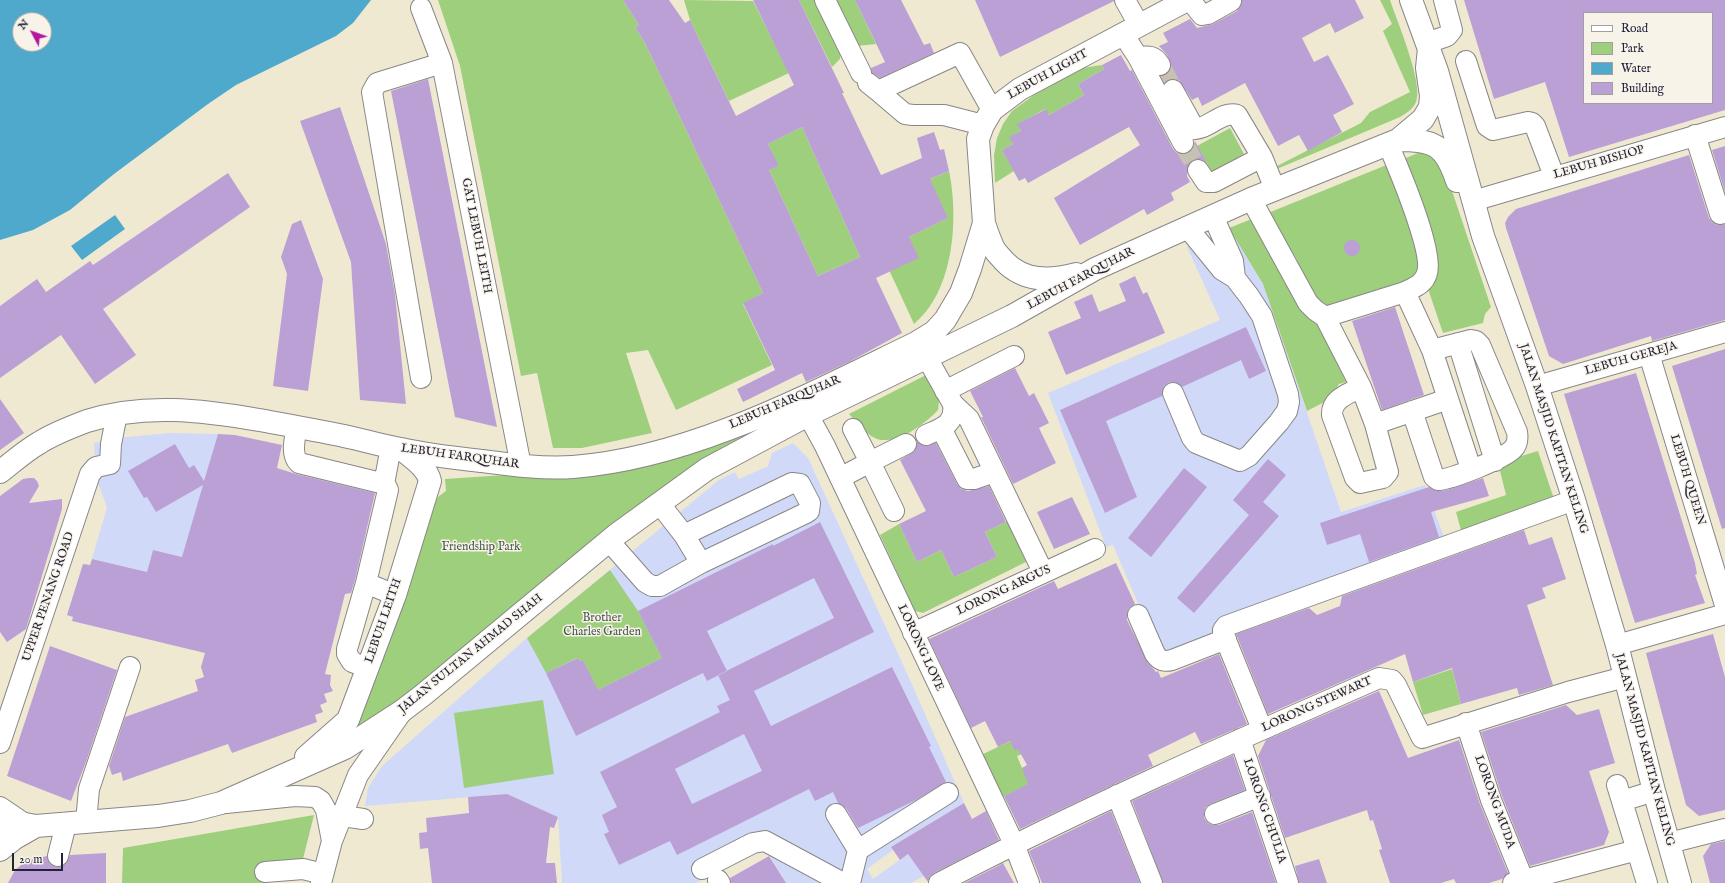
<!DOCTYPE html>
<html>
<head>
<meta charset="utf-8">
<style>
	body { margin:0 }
	#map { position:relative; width:1725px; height:883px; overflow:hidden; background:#f0e9d2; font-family:"IM FELL English",serif }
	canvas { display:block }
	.legend { position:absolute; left:1583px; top:12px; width:130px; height:92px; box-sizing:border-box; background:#f7f3e8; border:1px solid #a29fa3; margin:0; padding:5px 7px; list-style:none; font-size:12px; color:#22223b }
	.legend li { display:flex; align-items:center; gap:8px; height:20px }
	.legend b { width:20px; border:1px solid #a29fa3 }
	.north { position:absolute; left:12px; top:12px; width:40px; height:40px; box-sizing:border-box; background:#f7f3e8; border:1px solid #a29fa3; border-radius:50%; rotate:311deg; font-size:11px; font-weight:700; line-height:16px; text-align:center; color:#22223b }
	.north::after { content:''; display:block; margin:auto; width:14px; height:18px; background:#b5179e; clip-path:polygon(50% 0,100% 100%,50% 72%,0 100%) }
	.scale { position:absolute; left:12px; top:853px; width:51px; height:18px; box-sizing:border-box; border:2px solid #22223b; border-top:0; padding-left:5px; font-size:12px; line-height:14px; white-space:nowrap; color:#22223b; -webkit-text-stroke:3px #f7f3e8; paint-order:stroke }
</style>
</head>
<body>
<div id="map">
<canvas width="1725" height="883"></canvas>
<ul class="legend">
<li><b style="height:5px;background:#fff"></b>Road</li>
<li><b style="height:11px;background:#9ecf7d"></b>Park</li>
<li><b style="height:11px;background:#4fa9cc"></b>Water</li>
<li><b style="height:11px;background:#bba0d5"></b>Building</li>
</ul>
<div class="north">N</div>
<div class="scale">20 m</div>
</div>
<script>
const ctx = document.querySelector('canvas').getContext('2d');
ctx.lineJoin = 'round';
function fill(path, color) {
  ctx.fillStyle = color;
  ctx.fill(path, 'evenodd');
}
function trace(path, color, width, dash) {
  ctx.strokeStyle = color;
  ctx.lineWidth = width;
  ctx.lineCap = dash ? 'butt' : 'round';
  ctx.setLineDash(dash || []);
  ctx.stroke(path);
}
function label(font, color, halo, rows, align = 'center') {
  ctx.font = font + ' "IM FELL English",serif';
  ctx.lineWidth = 3;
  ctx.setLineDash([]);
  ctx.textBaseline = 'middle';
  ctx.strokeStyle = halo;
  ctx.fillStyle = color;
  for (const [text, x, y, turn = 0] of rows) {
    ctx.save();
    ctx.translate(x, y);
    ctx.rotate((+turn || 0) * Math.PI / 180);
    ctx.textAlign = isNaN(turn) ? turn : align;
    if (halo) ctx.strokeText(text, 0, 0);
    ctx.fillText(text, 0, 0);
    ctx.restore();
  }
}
fill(new Path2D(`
	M1229,228l34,56 78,228 84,-27 20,55 -229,85 -8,16 -39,14 -12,-7 -44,-103 -7,2 -58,-154 172,-73 -33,-73z
	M170,433l48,1 -35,123 -30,-7 -6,22 -55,-13 15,-52 -11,-29 -2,-35 33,-6z
	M793,443l15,15 103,224 53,121 -73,44 2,3 -26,19 6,10 35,-25 16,22 -13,7h-125l-21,-35 -69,35h-134l-4,-66 -52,-23 -141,12 3,-18 14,-22 145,-128 192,-158 16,-8 4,7 29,-13 4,-13z`), '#d1d9f9');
fill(new Path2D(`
	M438,0h185l16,25 -4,2 10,16 118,250 -20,11 29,61 -96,45 -28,-60 -22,3 26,80 -70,15h-29l-16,-75 -16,3 -61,-310z
	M684,0l69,1 36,72 -60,28 -39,-81z
	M799,0h18l25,49 -2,10 -8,8z
	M835,0h20l21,44 -19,2z
	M1380,0h10c7,21 34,84 26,102 -3,7 -9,11 -16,15l-123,52v-3l84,-43 9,-11 40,-20 -27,-61 9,-7z
	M1102,65l2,4 -26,15 6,11 -35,20 -4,-6 -27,15 3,7 -11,6 3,7 -11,6 12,21 -19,12 -1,-28 3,-17 6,-14 9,-13 22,-16 48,-27z
	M802,127l58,130 -42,19 -49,-106 9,-4 -10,-22z
	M1230,128l14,26 -32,18 -15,-26z
	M1418,153l14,2 12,12 47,140 -6,7 -2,9 -40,10 -16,-47 -26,-126z
	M1389,164l30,77 -1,41 -89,25 -8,-3 -9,-8 -16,-38 -28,-45z
	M949,171c10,48 5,120 -35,153l-30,-65 25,-22 39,-19 -59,-21z
	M1254,218l61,100 31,64 -7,2 -9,15 -23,12 -44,-127 -34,-56z
	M928,374l11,27 -1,9c-14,15 -47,40 -67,26 -8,-6 -15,-15 -22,-22z
	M762,427l-425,319 86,-238 23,-17 -1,-12 76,-5z
	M1538,451l16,48 -92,35 -6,-22 50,-17 -8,-32z
	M1008,521l18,41 -103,51 -8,-2 -35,-76 19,-11 18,38 24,-12 13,27 43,-20 -12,-25z
	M610,570l28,41 24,47 -68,34 -1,-11 -10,-21 -4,1 -2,-3 -31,15 -19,-35z
	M1452,669l9,35 -38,11 -10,-33z
	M543,700l11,74 -90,14 -10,-75z
	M1059,718l-34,35 -8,3 5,12 30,5 -52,25 -19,-43z
	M314,815l-11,44 -38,3 1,21h-144l1,-35z`), '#9ecf7d');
fill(new Path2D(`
	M0,0h371l-18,23 -17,13 -100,49 -28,19 -94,70 -44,36 -37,20 -33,10zM20,20h24v24h-24z
	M115,215l10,14 -43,31 -11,-14z`), '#4fa9cc');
fill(new Path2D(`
	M623,0h46l16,23 5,-3 46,96 58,-31 -41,-85h46l45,93h-2l39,82 41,-17 -5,-20 17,-6 6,18 4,-1 5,22 -19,8 18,39 -39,19 10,21 -43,20 26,55 -53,29 -43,20 -4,-9 -59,29 -6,-13 38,-19 -32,-67 20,-10 -118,-250 -10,-16 4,-2zM802,127l58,130 -42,19 -49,-106 10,-4 -11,-22z
	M855,0h46l23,45 6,-2 4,10 -54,25 -8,-5 -1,-5 14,-6z
	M975,0h139v1l-114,56z
	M1242,0h113l9,18 -29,15 -5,-10 -28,15 12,24 14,-7 26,49 -21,11 9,17 -34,19 -9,-16 -21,11 -33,-63 -43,23 -4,-9 -6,3 -13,-20 -6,-1 -9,4 -3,-7 6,-2 3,-4 1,-6 -4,-9 -8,-9 9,-4 -5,-9 27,-14 7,9 16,-4 24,-13 4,-5z
	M1464,0h261v110l-156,47 -24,-75 -51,17zM1584,13h128v90h-128z
	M1121,55l9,16 2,-1 41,79 4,4 6,1 5,-1 5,-4 2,-8 12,22 -4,-3 -6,-1 -5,1 -4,5 -1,11 3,6 -19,11 3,7 -27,15 -3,-6 -64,36 -26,-47 86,-53 -11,-18 -101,56 -3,-5 -6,3 -17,-31 11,-6 -4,-7 12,-6 -4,-7 29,-15 3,6 35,-20 -6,-11 26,-15 -2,-4z
	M428,79l69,348 -42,-10 -64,-326z
	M340,107l46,137 9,50 11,110 -46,-4 -9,-138 -51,-141z
	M1725,146v46l-13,-42z
	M1689,155l20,63 3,4 5,3 8,-1v96l-73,21 -1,-5 -88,28 -14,-8 -43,-128 -1,-5 3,-6 8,-8z
	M228,173l22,34 -147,102 33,46 -41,29 -34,-49 -61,43v-72l37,-27 9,13 44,-31 3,4z
	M301,220l22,59 -15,112 -35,-5 14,-112 -6,-17 11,-33z
	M1344 248a8 8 0 1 1 16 0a8 8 0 1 1-16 0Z
	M1135,276l8,18 4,-2 18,41 -99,42 -18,-43 33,-14 -7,-16 18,-8 7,18 27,-11 -7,-17z
	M1395,307l29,88 -42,15 -30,-89z
	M1246,327l20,44 -17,8 -8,-19 -59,27 -7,-5h-6l-5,4 -2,10 -56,25 31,76 -32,16 -45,-103z
	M1725,349v179l-3,1 -50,-163z
	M1015,368l14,28 5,-3 15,30 -10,5 17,35 -43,21 -32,-67h2l-13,-26z
	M1636,373l59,190 2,11 -2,1 10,28 -70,20 -71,-229z
	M0,399l24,34 -24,17z
	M218,434l17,1 47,10 -5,23 19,6 79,19 -20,87 -4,13 -6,1 -20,80 6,1 -1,10 3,6 -9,3 3,8 -7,3 3,7 -8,3 2,7 -85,31 -4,-9 -105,37 -2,-9 -9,3 -3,-9 16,-49 73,-26 -3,-11 9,-3 -3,-10 4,-14 -133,-32 1,-4 -6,-2 16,-51 7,1 2,-6 55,13 6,-22 29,7 21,-72 -47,27 -9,-15 -3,1 -16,-27 47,-27 14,24 5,-3 10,16z
	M917,441l8,5 11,-3 21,41 4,5 7,2 21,-5 17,36 -21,10 12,25 -43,20 -13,-27 -24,12 -18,-38 27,-13 -26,-51 15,-9z
	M1268,459l18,16 -23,27 16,14 -85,97 -17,-15 72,-83 -16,-15z
	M1184,468l23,19 -56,70 -23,-19z
	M29,478h5l3,3 2,5 -10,17 33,-4v10l-36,120 -19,13 -7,-10v-136l23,-17z
	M1483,478l6,18 -58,16 8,25 -70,25 -9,-28 -33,11 -7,-22 109,-36 7,4 11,-1z
	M1072,497l18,37 -36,15 -17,-37z
	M820,522l54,110 -120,59 17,35 121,-59 39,79 -2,1 17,35 -30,18 -58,28 -12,-20 -8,-5 -5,-11 -18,9 -6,-12 -132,66 -7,-14 -51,24 -15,-31 5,-2 -7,-17 15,-8 -17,-35 120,-60 -3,-6 13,-6 -12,-25 116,-57 -20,-40 -107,53 20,40 -20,10 -4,-8 -127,63 -30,-63 32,-15 1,3 4,-1 15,30 64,-32 -24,-47 135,-67v2zM744,734l18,37 -70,33 -17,-35z
	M1524,530l5,15 23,-8 14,42 -24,9 4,10 -19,7 26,80 -34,10 -2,-7 -56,16 -9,-36 -39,14 -8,-28 -137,60 -32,-80 73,-26 8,7 23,-9 2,-10z
	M1116,563l19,41 -6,5 -2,5v6l21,43 8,9 2,-1 3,7 58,-24 28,70 -46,20 -6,-12 -47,23 5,11 -133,63 -16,-33 24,-12 -6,-16 5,-3 -9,-16 -3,2 -5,-10 -12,6 -13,-26 -14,7 -42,-89 125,-58 4,8z
	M1713,634l12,43v133l-26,6 -13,-11 -40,-152z
	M50,646l67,24 -31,92 -15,39 -64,-25z
	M1379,691l29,67 51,-18 21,64 28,69 -6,6 -13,4h-33l-2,-4 -13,4h-51l-11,-33 3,-1 -9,-29 -3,1 -3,-11 -82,28 -27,-82 8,-16z
	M1566,705l11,10 22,-6 16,54 -26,8 20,61 -5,13 -74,21 -28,-70 -21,-64z
	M1233,755l12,35 -35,14 -4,3 -2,5v6l4,5 5,2h6l33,-13 24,71h-113l-31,-82z
	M507,794l51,23 -4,11 -4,-1 -4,36h9l2,20h-125l-4,-35 -8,1 -1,-16 8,-1 -1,-14 43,-5 -1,-16z
	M964,803l8,16 14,-8 13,29 -65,33 -4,3 -2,6 -20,-28 -8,6 -9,-13z
	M1111,811l29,72h-98l-13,-32z
	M1725,841v42h-15l-7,-27 8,-12z
	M106,853v30h-98l7,-13 11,-9 21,-5 3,8 6,3h5l5,-3 4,-9z
	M769,856l17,27h-55l-1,-5z
	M1319,859l8,24h-28l-4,-17z
	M1003,863l11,20h-50l34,-17z`), '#bba0d5');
trace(new Path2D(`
	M1160,65l13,25
	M1183,143l15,27`), '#c7c1b4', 20, [20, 10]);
const minor = new Path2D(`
	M825,0l36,73
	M1125,0l14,25
	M1190,0l12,15 6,-1 23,-13
	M421,8l21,55 79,403
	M1123,34l15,23 45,86
	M1427,43l20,-7 5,-6 -8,-30
	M1138,57c10,-1 16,-2 22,8
	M1466,61l21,65 6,4 35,-8 4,1 3,3 19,50
	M868,83l10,8 82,-38 32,57
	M1173,90l21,38
	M878,91l27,23 8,1h31l39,10
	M1178,134c12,-7 15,-3 25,-7 10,-4 23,-16 34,-12l25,42 13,32
	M1695,135l25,79
	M1388,144c10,23 46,108 39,129 -3,11 -12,14 -22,19
	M1198,170l8,12h8l48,-25
	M1251,199l57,104 7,7 10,7 36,70 14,37 73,-25
	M1473,201l252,-74
	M1213,216l20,45 2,17
	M1325,317l80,-25 27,58 39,119
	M1458,343l37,118
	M1649,354l76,251
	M421,378l-49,-286 5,-9 65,-20
	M1537,386l188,-54
	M1361,387c-13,7 -30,12 -29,28l23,63 5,5 23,-5 5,-6 -13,-48
	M945,391l69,-35
	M1173,393l19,45 4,5 44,18 9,-5 30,-34 8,-11 2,-9 -1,-8 -26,-78 -13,-20 -14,-18 -13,-8 -35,-43
	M953,404l16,15 74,153
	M1412,411l22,66 4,3c14,-1 65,-21 75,-31 5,-5 5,-11 4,-17l-37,-87 -4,-4 -5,-1 -39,10
	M808,415l17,31 189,398 15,39
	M297,427c-2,11 -7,27 2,36l82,20 5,3 2,4 -22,93 -19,66v5l5,8 16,6
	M941,428l26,51h7l20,-7
	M926,435c16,-7 30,-11 27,-31l-26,-46
	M840,478l30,-16 -17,-33
	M384,484l7,-37
	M659,503l25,32 17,28
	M894,511l-24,-49 36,-18
	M609,541l36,41 7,4h8l41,-23 105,-50 3,-2 1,-8 -10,-19 -8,-1 -108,52
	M366,583l29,12
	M1138,615l17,39c5,7 9,8 17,6l54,-21
	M913,633l182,-84
	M1617,645l108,-31
	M1466,723l25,77 32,79
	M1262,729l-39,-96v-3l3,-4 348,-126
	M1240,739l48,144
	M0,743l90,-269 6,-7 14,-3 1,-20 6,-30
	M1617,785l30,98
	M1117,795l35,88
	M1622,801l32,-10
	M226,803l69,-7 20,1 6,4 5,9 6,31
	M0,807l25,17
	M836,814l22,36
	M1215,814l45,-18
	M343,816l20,3
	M86,822l3,-33 41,-122
	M1669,843l56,-14
	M58,856l8,-32
	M702,869l51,-26 12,-2 78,42
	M265,872l38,-3 20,5
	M718,880l2,3
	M321,883l11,-42 26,-66 43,-62
	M850,883l8,-33 90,-57
	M939,883c144,-75 292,-140 440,-205l13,2 4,5 26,53 146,-46 57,-15
	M1513,883l124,-33`);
const major = new Path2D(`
	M1411,0l26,71 46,165 54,150 37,114 43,145 37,146 26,92
	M1398,140c37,0 47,5 59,41
	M984,223c3,9 6,18 10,26 3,5 7,8 10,12 20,21 46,20 72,13
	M0,472c13,-10 25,-21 39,-29 14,-9 32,-16 48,-22 56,-18 115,-11 172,-1 28,5 57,10 85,16 19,4 38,10 57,13 26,6 54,9 81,12 30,4 61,8 91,6 119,-9 237,-73 343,-124l18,-11 11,-12 16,-27 9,-24 14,-46 -6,-84 5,-14 9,-15 28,-21 167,-89
	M306,757l42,-37 47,-125 35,-114c-3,-14 -17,-22 -27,-31
	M0,825l25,-1 11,2 122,-10 32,-5 31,-8 124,-55 57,-37 21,-16 193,-160 91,-66 101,-54 204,-99 83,-47 156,-70 147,-59 25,-21 7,-12 1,-11 -4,-28 2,-20
	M0,850l15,-12 21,-12`);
trace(minor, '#898686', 22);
trace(major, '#898686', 24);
trace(minor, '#fff', 20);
trace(major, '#fff', 22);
label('12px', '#22223b', '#f7f3e8', [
	["LEBUH LIGHT",1048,75,-29],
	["LEBUH BISHOP",1599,163,-16],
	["GAT LEBUH LEITH",476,236,79],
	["LEBUH FARQUHAR",1081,279,-28],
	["LEBUH GEREJA",1631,359,-16],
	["LEBUH FARQUHAR",785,403,-23],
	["JALAN MASJID KAPITAN KELING",1553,439,72],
	["LEBUH FARQUHAR",460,457,8],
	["LEBUH QUEEN",1687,480,73],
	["LORONG ARGUS",1004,591,-25],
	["UPPER PENANG ROAD",49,597,-71],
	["LEBUH LEITH",384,621,-71],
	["LORONG LOVE",920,648,65],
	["JALAN SULTAN AHMAD SHAH",471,654,-39],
	["LORONG STEWART",1317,705,-24],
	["JALAN MASJID KAPITAN KELING",1644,750,75],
	["LORONG MUDA",1494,802,70],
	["LORONG CHULIA",1264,811,71]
]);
label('12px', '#47564f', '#f7f3e8', [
	["Friendship Park",481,548],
	["Brother",602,619],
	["Charles Garden",602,633]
]);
</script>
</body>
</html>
